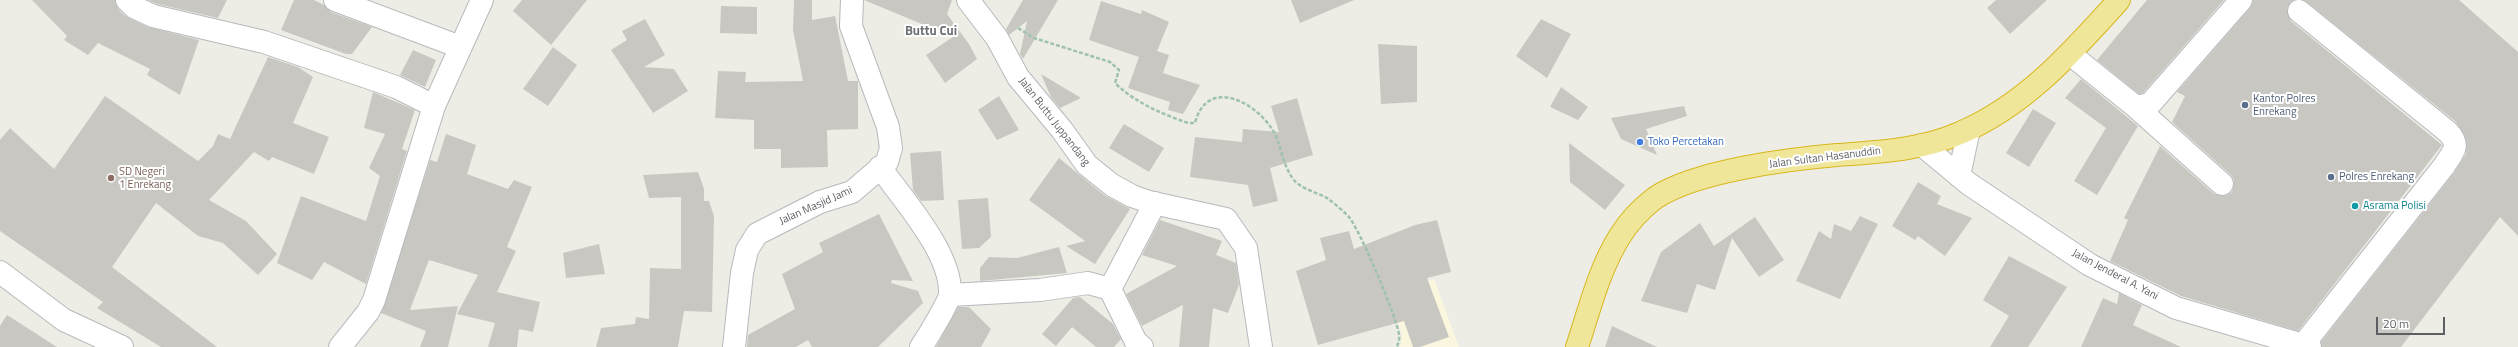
<!DOCTYPE html>
<html>
<head>
<meta charset="utf-8">
<style>
	body { margin:0 }
	#map { position:relative; width:2518px; height:347px; overflow:hidden; background:#edede5; font-family:"Titillium Web",sans-serif }
	canvas { display:block }
	.scale { position:absolute; left:2376px; top:317px; width:69px; height:18px; box-sizing:border-box; border:2px solid #5d5f64; border-top:0; padding-left:5px; font-size:12px; line-height:14px; white-space:nowrap; color:#5d5f64; -webkit-text-stroke:3px #fff; paint-order:stroke }
</style>
</head>
<body>
<div id="map">
<canvas width="2518" height="347"></canvas>
<div class="scale">20 m</div>
</div>
<script>
const ctx = document.querySelector('canvas').getContext('2d');
ctx.lineJoin = 'round';
function fill(path, color) {
  ctx.fillStyle = color;
  ctx.fill(path, 'evenodd');
}
function trace(path, color, width, dash) {
  ctx.strokeStyle = color;
  ctx.lineWidth = width;
  ctx.lineCap = dash ? 'butt' : 'round';
  ctx.setLineDash(dash || []);
  ctx.stroke(path);
}
function label(font, color, halo, rows, align = 'center') {
  ctx.font = font + ' "Titillium Web",sans-serif';
  ctx.lineWidth = 4;
  ctx.setLineDash([]);
  ctx.textBaseline = 'middle';
  ctx.strokeStyle = halo;
  ctx.fillStyle = color;
  for (const [text, x, y, turn = 0] of rows) {
    ctx.save();
    ctx.translate(x, y);
    ctx.rotate((+turn || 0) * Math.PI / 180);
    ctx.textAlign = isNaN(turn) ? turn : align;
    if (halo) ctx.strokeText(text, 0, 0);
    ctx.fillText(text, 0, 0);
    ctx.restore();
  }
}
fill(new Path2D(`
	M1434,279l25,68h-59l2,-13 -14,-38z`), '#faf7de');
fill(new Path2D(`
	M32,0h83l3,9 7,7 23,11 51,13 -19,55 -33,-20 3,-6 -52,-26 -10,12 -24,-15 3,-4z
	M148,0h79l-9,18 -61,-14z
	M294,0h20l10,5 7,7 41,15 -20,27h-6l-65,-24z
	M522,0h65l-36,45 -38,-34z
	M794,0h18v20l23,-4 13,65h10v48l-31,1 1,37 -47,1v-19h-27v-29l-39,-2 3,-47 28,1 -1,10 58,-1 -10,-51z
	M864,0h88l-5,14 22,30 8,15 -32,24 -19,-28 27,-18z
	M1023,0h35l-35,59 -3,-5 7,-33 -18,14 -3,-6z
	M1291,0h63l-54,23z
	M1996,0h51l-37,34 -23,-26z
	M2147,0h77l-81,93 -4,1 -42,-34z
	M2253,0h41l-7,9 4,12 151,124 -144,186 -117,-35 -71,-35 18,-41 -4,-2 36,-72 54,48 12,2 6,-4 2,-12 -3,-5 -59,-53 13,-26 -8,-4 73,-84z
	M2304,0h155l59,52v184l-18,-19 -99,130h-79l-1,-5 133,-169 12,-19v-15l-10,-17z
	M1101,1l40,13 1,-4 27,12 -12,29 12,4 -6,18 37,12 -17,29 -15,-4 2,-8 -42,-14 11,-31 -50,-17z
	M721,6l36,1v27l-37,-1z
	M645,19l20,36 -21,12 30,2 14,22 -35,22 -42,-63 16,-10 -5,-9z
	M1541,19l30,15 -24,44 -31,-22z
	M1378,44l39,2v56l-36,2z
	M553,47l24,18 -29,41 -25,-17z
	M413,50l23,10 -11,27 -25,-12z
	M268,57l30,10 15,10 -20,46 36,14 -15,37 -42,-17 -3,4 -15,-9 -45,48 37,21 31,33 -19,21 -35,-32 -25,-7 -42,-33 -44,64 105,80h-56l-64,-39 6,-6 -103,-71v-91l10,-12 44,41 51,-73 93,65 15,-15 5,-12 12,5z
	M1041,74l40,24 -21,10 -9,-11z
	M2081,79l57,47 -41,69 -23,-14 32,-53 -41,-30z
	M1561,87l27,20 -10,13 -28,-13z
	M373,92l42,18 -13,39 5,2 -41,133 -42,-22 -12,18 -35,-17 24,-67 65,25 14,-45 -11,-8 16,-34 -21,-6z
	M999,96l20,34 -22,10 -19,-30z
	M1297,98l16,57 -43,13 8,33 -25,6 -5,-22 -58,-8 5,-40 47,5 1,-13 36,3 -8,-26z
	M1684,106l3,10 -41,13 11,26 -36,-16 -10,-21z
	M2033,109l23,14 -27,44 -23,-14z
	M1124,124l40,24 -15,24 -40,-24z
	M446,134l30,11 -9,29 41,15 6,-9 18,7 -25,60 9,4 -19,41 43,10 -7,30 -14,-3 -2,18h-29l7,-24 -38,-9 21,-39 -49,-15 -19,50 48,-4 -10,41h-28l6,-16 -45,-18 49,-153 7,2z
	M1569,143l56,42 -20,25 -35,-28z
	M941,151l3,49 -23,1 -8,-11 -3,-37z
	M1059,158l45,37 26,14 -35,55 -29,-18 19,-5 -56,-41z
	M698,172l6,17v12h5l5,15 -2,96 -28,-1 -6,36h-82l5,-19 34,-4 1,-7 13,2 1,-51 31,1v-72l-32,1 -6,-23z
	M1918,182l23,14 -4,8 35,14 -27,38 -27,-20 -3,4 -23,-14z
	M988,198l3,39 -12,11 -17,1 -4,-49z
	M879,214l34,67 -21,-1 -1,3 27,8 5,12 -45,44h-66l-4,-7 -12,7h-49l1,-12 47,-26 -13,-35 41,-22 -4,-9z
	M1860,216l18,8 -38,75 -44,-18 23,-50 12,8 3,-15 17,7z
	M1755,217l29,43 -25,17 -27,-39 -17,52 -18,-6 -10,29 -46,-12 20,-49 39,-29 14,23z
	M1160,220l62,21 -6,14 20,8 3,22 -11,28 -15,-5 -4,39h-30l4,-42 -41,21 -16,-32 51,-28 -35,-11z
	M1437,220l14,52 -24,6 22,59 -29,10h-7l-9,-26 -86,24 -22,-74 30,-11 -6,-22 29,-7 5,18 61,-24z
	M599,244l6,30 -39,4 -3,-25z
	M1059,247l8,26 -87,8v-13l9,-11 28,1z
	M2009,256l58,31 -39,60h-38l19,-31 -26,-16z
	M2119,293l23,12 -9,20 48,22h-100l22,-49 14,6z
	M1080,297l33,27 8,15 -7,8h-18l-24,-20 -16,19 -14,-12 31,-36z
	M958,307h11l22,22 -10,18h-45z
	M7,315l50,32h-57v-21z
	M1612,326l45,21h-52z`), '#c9c7c2');
const minor = new Path2D(`
	M127,0l7,7 19,9 111,26 132,45 38,19
	M335,0l125,47
	M968,0l29,38 21,39 44,53 25,35 25,20 20,11 17,6 77,17 20,29 15,99
	M2299,11l149,121c13,14 5,20 -4,34l-141,179
	M2070,54l66,53 86,77
	M2136,107l14,-3 91,-104
	M1922,145l47,39 121,81 86,43 134,39
	M880,167c23,33 71,85 70,126 0,8 -23,45 -29,54
	M1959,176l10,-47
	M0,272l64,48 58,27
	M1110,289l26,53 6,5
	M951,295l89,-5 48,-7 22,6 45,-86
	M340,347l28,-35 6,-12 60,-194 48,-106
	M734,347l8,-74 5,-23 10,-16 63,-32 32,-10 35,-30 4,-14 -3,-21 -37,-101 1,-26`);
const highway = new Path2D(`
	M1577,347c12,-36 22,-78 43,-111 8,-13 22,-28 35,-38 40,-27 134,-39 182,-43 41,-3 85,-5 123,-22 65,-27 113,-82 159,-133`);
trace(minor, '#b7b9bd', 24);
trace(highway, '#d7b71c', 24);
trace(new Path2D(`
	M1018,28l16,10 76,24 9,8 -4,13c19,19 47,31 73,40h7c12,-46 59,-22 77,6 9,13 9,33 21,50 8,10 23,13 34,19 7,5 15,12 21,18 10,9 50,104 51,119 1,4 -1,8 -2,12`), '#9fc2ae', 2.5, [4, 2]);
trace(minor, '#fff', 22);
trace(highway, '#f0e69a', 22);
for (const [x, y, r, color] of [
	[2245,105,4,"#5c6f8a"],
	[1640,142,4,"#3f7fe0"],
	[2331,177,4,"#5c6f8a"],
	[111,178,4,"#8d6e63"],
	[2355,206,4,"#0f9aa8"]
]) {
  const dot = new Path2D();
  dot.arc(x, y, r, 0, 2 * Math.PI);
  ctx.fillStyle = color;
  ctx.fill(dot);
  trace(dot, '#fff', 1.5);
}
label('11px', '#4e5e75', '#fff', [
	["Kantor Polres",2253,99],
	["Enrekang",2253,112],
	["Polres Enrekang",2339,177]
], 'left');
label('11px', '#5d5f64', '#fff', [
	["Jalan Buttu Juppandang",1054,122,52],
	["Jalan Sultan Hasanuddin",1825,158,-7],
	["Jalan Masjid Jami",816,206,-24],
	["Jalan Jenderal A. Yani",2115,275,28]
]);
label('11px', '#366cbe', '#fff', [
	["Toko Percetakan",1648,142]
], 'left');
label('11px', '#785e54', '#fff', [
	["SD Negeri",119,172],
	["1 Enrekang",119,185]
], 'left');
label('11px', '#0d838f', '#fff', [
	["Asrama Polisi",2363,206]
], 'left');
label('bold 13px', '#6e7176', '#fff', [
	["Buttu Cui",931,32]
]);
</script>
</body>
</html>
